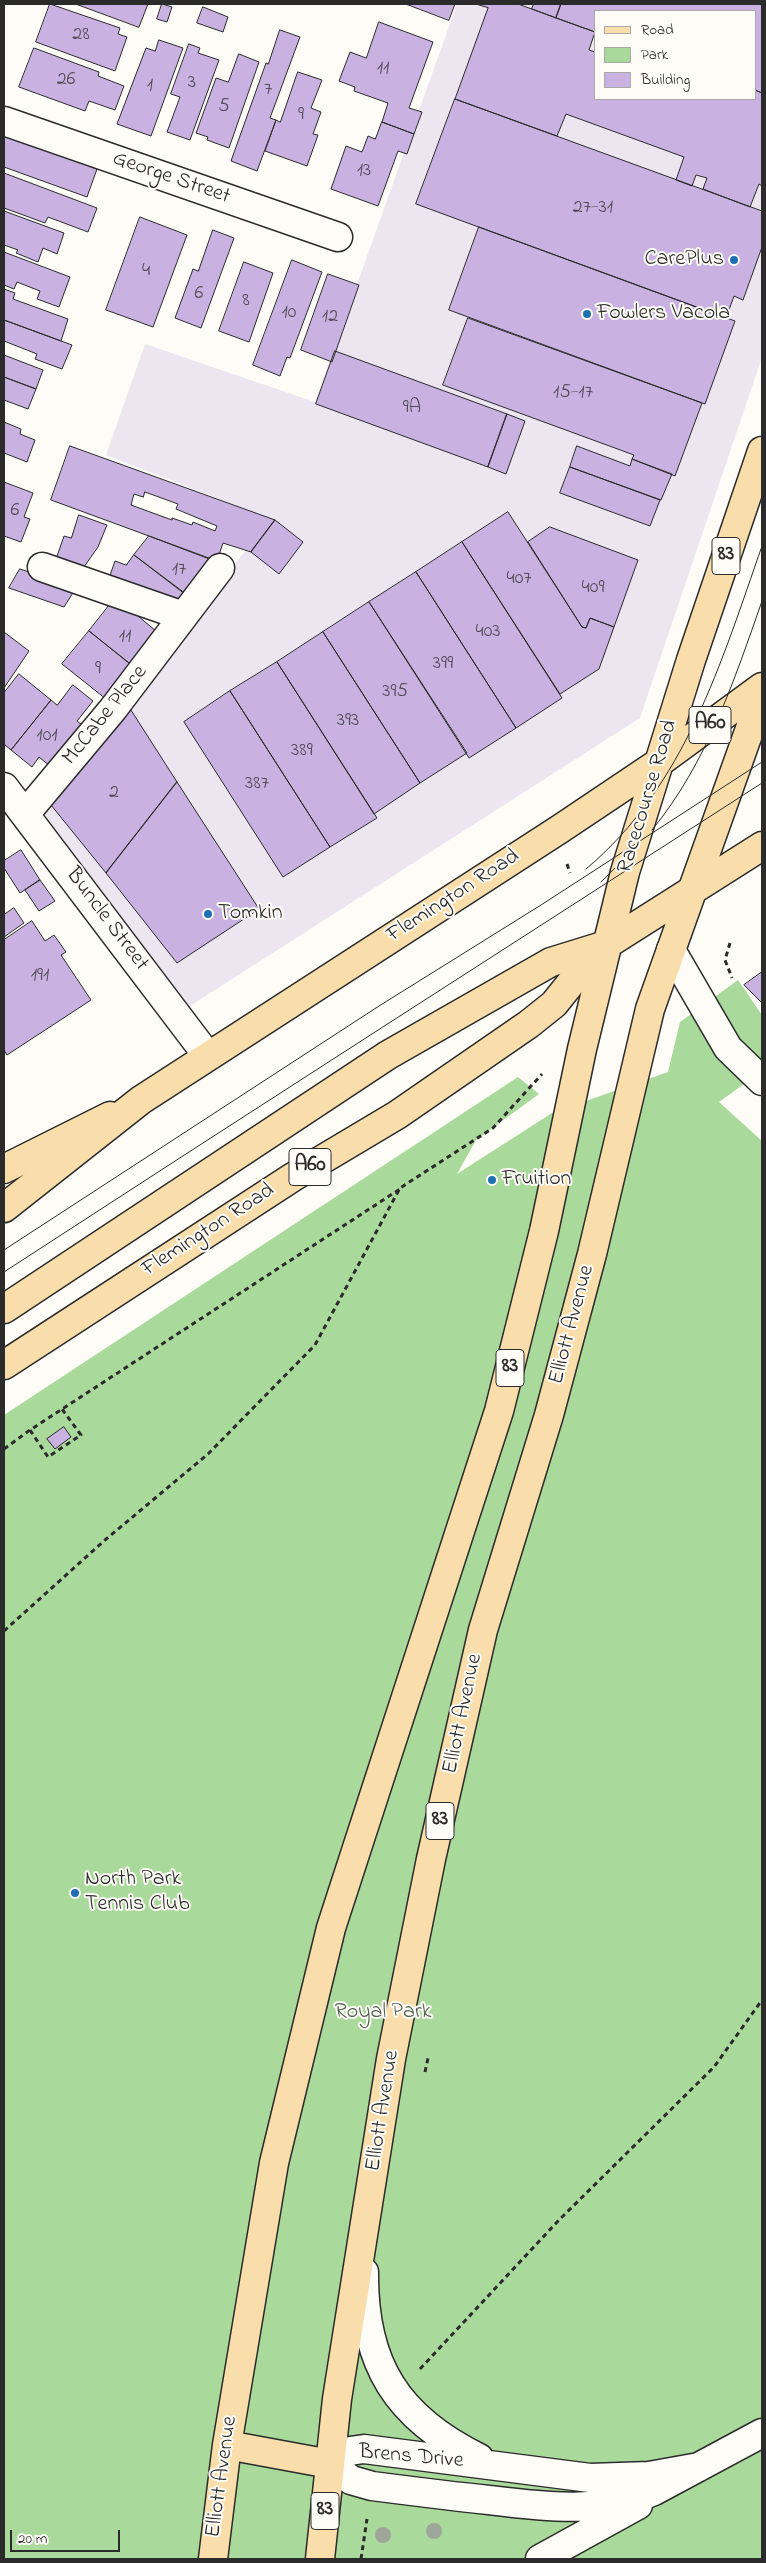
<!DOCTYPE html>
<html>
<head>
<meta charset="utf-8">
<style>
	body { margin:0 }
	#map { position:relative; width:766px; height:2563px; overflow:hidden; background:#fdfcf7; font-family:"Indie Flower",sans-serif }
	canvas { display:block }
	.frame { position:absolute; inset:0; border:5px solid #2b2b2b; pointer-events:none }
	.legend { position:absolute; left:594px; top:10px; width:162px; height:90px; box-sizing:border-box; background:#fdfcf7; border:1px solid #a9a8a5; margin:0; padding:6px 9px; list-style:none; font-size:15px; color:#2b2b2b }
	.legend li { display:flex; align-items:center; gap:10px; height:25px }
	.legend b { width:25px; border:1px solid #a9a8a5 }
	.scale { position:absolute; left:10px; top:2530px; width:110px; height:22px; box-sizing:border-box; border:2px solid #2b2b2b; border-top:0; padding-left:6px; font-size:15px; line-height:18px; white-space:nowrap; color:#2b2b2b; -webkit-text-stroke:4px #fdfcf7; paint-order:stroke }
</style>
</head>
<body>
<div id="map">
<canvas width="766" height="2563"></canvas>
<div class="frame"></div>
<ul class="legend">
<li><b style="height:6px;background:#f9deab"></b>Road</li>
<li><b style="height:14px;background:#aada9b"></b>Park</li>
<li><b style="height:14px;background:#c9b2e2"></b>Building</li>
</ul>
<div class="scale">20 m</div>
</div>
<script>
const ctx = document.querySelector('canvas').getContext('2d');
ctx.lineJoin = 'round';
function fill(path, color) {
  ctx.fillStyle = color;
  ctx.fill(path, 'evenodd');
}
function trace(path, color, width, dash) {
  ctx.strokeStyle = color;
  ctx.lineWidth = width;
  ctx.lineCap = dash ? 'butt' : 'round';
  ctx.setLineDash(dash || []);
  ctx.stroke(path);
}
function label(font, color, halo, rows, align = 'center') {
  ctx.font = font + ' "Indie Flower",sans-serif';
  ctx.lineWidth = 4;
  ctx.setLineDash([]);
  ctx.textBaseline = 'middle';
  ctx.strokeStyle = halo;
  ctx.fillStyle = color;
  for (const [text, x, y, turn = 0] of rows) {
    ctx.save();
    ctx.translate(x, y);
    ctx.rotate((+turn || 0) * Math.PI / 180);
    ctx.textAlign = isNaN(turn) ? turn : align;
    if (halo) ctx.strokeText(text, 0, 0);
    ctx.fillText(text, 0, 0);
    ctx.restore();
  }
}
fill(new Path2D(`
	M457,4h305v353l-122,361 -461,295 -140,-207 232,-287 -165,-64 39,-111 170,58zM595,11h160v88h-160z`), '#ede6f1');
fill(new Path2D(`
	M738,980l24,35v56l-43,31 43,39v1418h-758v-1144l514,-338 21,17 -63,46 -19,34 95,-61 116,-41 12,-50z`), '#aada9b');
const building = new Path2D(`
	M50,4l70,24 -2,6 9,3 -12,34 -79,-29z
	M76,4h72l-9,23z
	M162,4l10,3 -5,15 -10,-3z
	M406,4h49l-6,16z
	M476,4h42l77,28 -6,18 6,2v47h160v-9l7,3v93l-3,-2 -9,23 -47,-18 4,-11 -11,-3 -4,11 -16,-6 8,-23 -118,-43 -9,22 -102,-37 33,-91z
	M534,4h27l-5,14 -24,-9z
	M561,4h201v89l-7,-3v-79h-160v21l-39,-14z
	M203,7l25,10 -5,15 -26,-9z
	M379,22l54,20 -24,66 13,4 -8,22 -32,-12 6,-19 -34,-12 1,-4 -16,-6 11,-29 16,6z
	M280,30l20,7 -30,81 6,2 -19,51 -26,-10 35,-98 2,1z
	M159,40l24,8 -32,88 -34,-12 29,-76 9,3z
	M189,44l11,4 -2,5 21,7 -29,80 -23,-8 13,-35 -9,-3z
	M34,48l65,24 -1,4 26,10 -9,24 -26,-9 -4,10 -66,-24z
	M239,54l20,8 -30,86 -22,-8 1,-3 -12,-4 20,-55 12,4z
	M298,72l24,8 -11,28 10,4 -8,22 5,1 -11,31 -42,-15 11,-31 4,2z
	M455,99l307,112v36l-19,53 -9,-4 -8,22 -310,-114z
	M382,122l32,12 -7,20 -9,-3 -20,55 -47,-17 15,-43 16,6 6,-16 7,3z
	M4,135l93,34 -10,28 -83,-30z
	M4,173l93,35 -9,24 -40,-15 -3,6 -41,-15z
	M4,211l60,22 -7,21 -14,-6 -5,14 -22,-9 2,-3 -14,-5z
	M140,217l47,18 -34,92 -47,-17z
	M479,227l256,94 -30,83 -256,-94z
	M213,230l21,8 -33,90 -26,-10 18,-49 5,2z
	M4,252l66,25 -11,30 -22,-8 3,-8 -23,-9 -3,7 -10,-4z
	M292,260l30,12 -32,86 -3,-1 -7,19 -27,-11z
	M244,262l29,11 -24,69 -30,-11z
	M328,274l31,11 -27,77 -31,-12z
	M4,289l11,4 -2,6 55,20 -7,22 -57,-21z
	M468,318l234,85 -27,73 -43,-17 2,-4 -191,-70z
	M4,320l68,25 -10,24 -27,-10 2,-5 -33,-13z
	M335,351l172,63 -19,53 -172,-63z
	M4,355l39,15 -7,19 -32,-12z
	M4,377l32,12 -8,20 -24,-9z
	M507,414l18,7 -19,53 -18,-7z
	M4,422l17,7 -1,5 15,6 -8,22 -23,-9z
	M70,446l205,74 -24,32 -28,-9 -6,18 -166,-61zM145,492l33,12 -2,5 41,17 -2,5 -22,-9 -1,3 -20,-7v2l-41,-15 3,-11 9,3z
	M577,446l53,20 2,-7 40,15 -11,26 -91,-33z
	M570,467l90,33 -10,26 -90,-33z
	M4,482l29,11 -9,24 6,2 -9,23 -17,-6z
	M508,512l74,115 4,1 4,-10 24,9 -15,42 -39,25 -98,-152z
	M79,515l28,10 -9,22 -19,27 -25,-9 10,-29 7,2z
	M275,520l28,22 -24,32 -28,-22z
	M550,527l88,33 -24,67 -24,-9 -4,10 -4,-1 -54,-85z
	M149,536l63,24 -22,38 -56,-43z
	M462,542l100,156 -46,30 -100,-156z
	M134,555l52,39 -10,13 -68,-26 7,-20 11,4z
	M20,569l56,19 -12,19 -55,-19z
	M416,572l100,156 -47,30 -100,-156z
	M369,602l98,151 -47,30 -97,-151z
	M111,603l15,3 30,25 -18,39 -49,-39z
	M89,631l41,33 -9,11 7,7 -17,21 -49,-39z
	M4,632l25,19 -25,37z
	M323,632l97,151 -46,31 -97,-152z
	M277,662l100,156 -47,29 -100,-156z
	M19,674l32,26 -40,50 -7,-6v-51z
	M73,685l20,16 -16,20 5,4 -32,41 -11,-9 -7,10 -21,-17 40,-50 6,5z
	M230,691l100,156 -47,30 -99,-155z
	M129,707l48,75 -71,91 -55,-68z
	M177,782l82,127 -82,54 -71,-90z
	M21,850l19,30 -20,13 -16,-25v-7z
	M40,880l15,21 -16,10 -14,-21z
	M14,908l10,15 -20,14v-22z
	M32,921l13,20 9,-6 12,17 -5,3 30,45 -84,55 -3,-5v-110z
	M762,972v31l-18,-18z
	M64,1427l7,10 -16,12 -8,-10z`);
fill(building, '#c9b2e2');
trace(building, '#2b2b2b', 1);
const minor = new Path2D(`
	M4,121l334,116
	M42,567l141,49
	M4,787l203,268
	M26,813l87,-104 107,-141
	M671,950l57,98 34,33
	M364,2272c-1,92 33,146 115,186
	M699,2467l-50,9 -59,2 -226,-29 -14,2 -20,13 21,16 21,6c39,5 78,10 117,14 57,7 111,14 165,-9l108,-58
	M540,2559l98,-54`);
const major = new Path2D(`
	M4,1169l106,-53
	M4,1365l289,-188 104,-62 132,-91 25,-20 45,-56`);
const highway = new Path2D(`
	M4,1208l137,-108 419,-271 97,-65 105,-77
	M4,1309l384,-254 163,-93 55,-17 156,-99
	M227,2445l103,19
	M213,2559l14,-114 47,-282 57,-235 168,-517 45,-180 38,-182 43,-177 66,-212 71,-209
	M320,2559l17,-160 54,-340 40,-200 52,-229 66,-215 43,-161 58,-245 112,-314`);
trace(minor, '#2b2b2b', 31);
trace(major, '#2b2b2b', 31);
trace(highway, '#2b2b2b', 31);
trace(new Path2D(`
	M567,864l3,9
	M730,943l-5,17 7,18
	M30,1430l18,27 33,-22 -19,-26
	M4,1449l26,-19 370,-241
	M4,1631l101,-91 103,-86 107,-109 85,-157 93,-60 49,-54
	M425,2072l3,-14
	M420,2369l139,-149 155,-153 48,-67
	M361,2559l6,-40`), '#2b2b2b', 3, [5, 4]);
trace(minor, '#fdfcf7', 28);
trace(major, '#f9deab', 28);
trace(highway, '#f9deab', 28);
trace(new Path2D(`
	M652,830c55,-67 82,-149 110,-229
	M586,869c99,-83 135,-206 176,-323
	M601,882l32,-32
	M4,1250l375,-244 162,-101 221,-143
	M4,1272c252,-164 505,-326 758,-489`), '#2b2b2b', 1);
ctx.fillStyle = '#9ea69a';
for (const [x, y] of [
	[434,2531],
	[383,2535]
]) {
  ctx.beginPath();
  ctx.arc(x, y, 8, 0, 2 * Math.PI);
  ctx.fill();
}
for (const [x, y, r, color] of [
	[734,260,5,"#1f6fb2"],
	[587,314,5,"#1f6fb2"],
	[208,914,5,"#1f6fb2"],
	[492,1180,5,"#1f6fb2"],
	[75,1893,5,"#1f6fb2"]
]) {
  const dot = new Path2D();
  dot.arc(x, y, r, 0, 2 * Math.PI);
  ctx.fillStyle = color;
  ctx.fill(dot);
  trace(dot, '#fdfcf7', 2);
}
label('20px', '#524d59', null, [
	["28",81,36],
	["11",383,70],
	["26",66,81],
	["3",192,84],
	["1",150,87],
	["7",268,91],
	["5",224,108],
	["9",301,116],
	["13",364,172],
	["27-31",593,209],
	["4",146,272],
	["6",199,295],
	["8",246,302],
	["10",289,314],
	["12",330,318],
	["15-17",573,394],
	["9A",412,409],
	["6",15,512],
	["17",179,571],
	["407",519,580],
	["409",593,589],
	["403",488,633],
	["11",125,638],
	["399",443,665],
	["9",98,670],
	["395",395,693],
	["393",348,722],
	["101",47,737],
	["389",302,752],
	["387",257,785],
	["2",114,794],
	["191",40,977]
]);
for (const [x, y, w] of [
	[726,556,28],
	[710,725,42],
	[310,1167,42],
	[510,1368,28],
	[440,1821,28],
	[325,2511,28]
]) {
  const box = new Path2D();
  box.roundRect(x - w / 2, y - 18.5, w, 37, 4);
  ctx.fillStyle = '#fdfcf7';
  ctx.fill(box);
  trace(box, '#2b2b2b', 1);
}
label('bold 21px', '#2b2b2b', null, [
	["83",726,556],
	["A60",710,725],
	["A60",310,1167],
	["83",510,1368],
	["83",440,1821],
	["83",325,2511]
]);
label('22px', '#2b2b2b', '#fdfcf7', [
	["George Street",171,179,19],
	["McCabe Place",106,716,-51],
	["Racecourse Road",649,797,-73],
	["Flemington Road",454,897,-33],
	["Buncle Street",106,920,53],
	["Flemington Road",209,1231,-33],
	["Elliott Avenue",573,1325,-75],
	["Elliott Avenue",464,1714,-78],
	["Elliott Avenue",384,2111,-81],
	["Brens Drive",411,2458,5],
	["Elliott Avenue",223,2477,-82]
]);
label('22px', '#2b2b2b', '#fdfcf7', [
	["CarePlus",724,260,"right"],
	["Fowlers Vacola",597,314],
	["Tomkin",218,914],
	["Fruition",502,1180],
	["North Park",85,1880],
	["Tennis Club",85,1905]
], 'left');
label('22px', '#51604d', '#fdfcf7', [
	["Royal Park",383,2013]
]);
</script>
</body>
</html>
